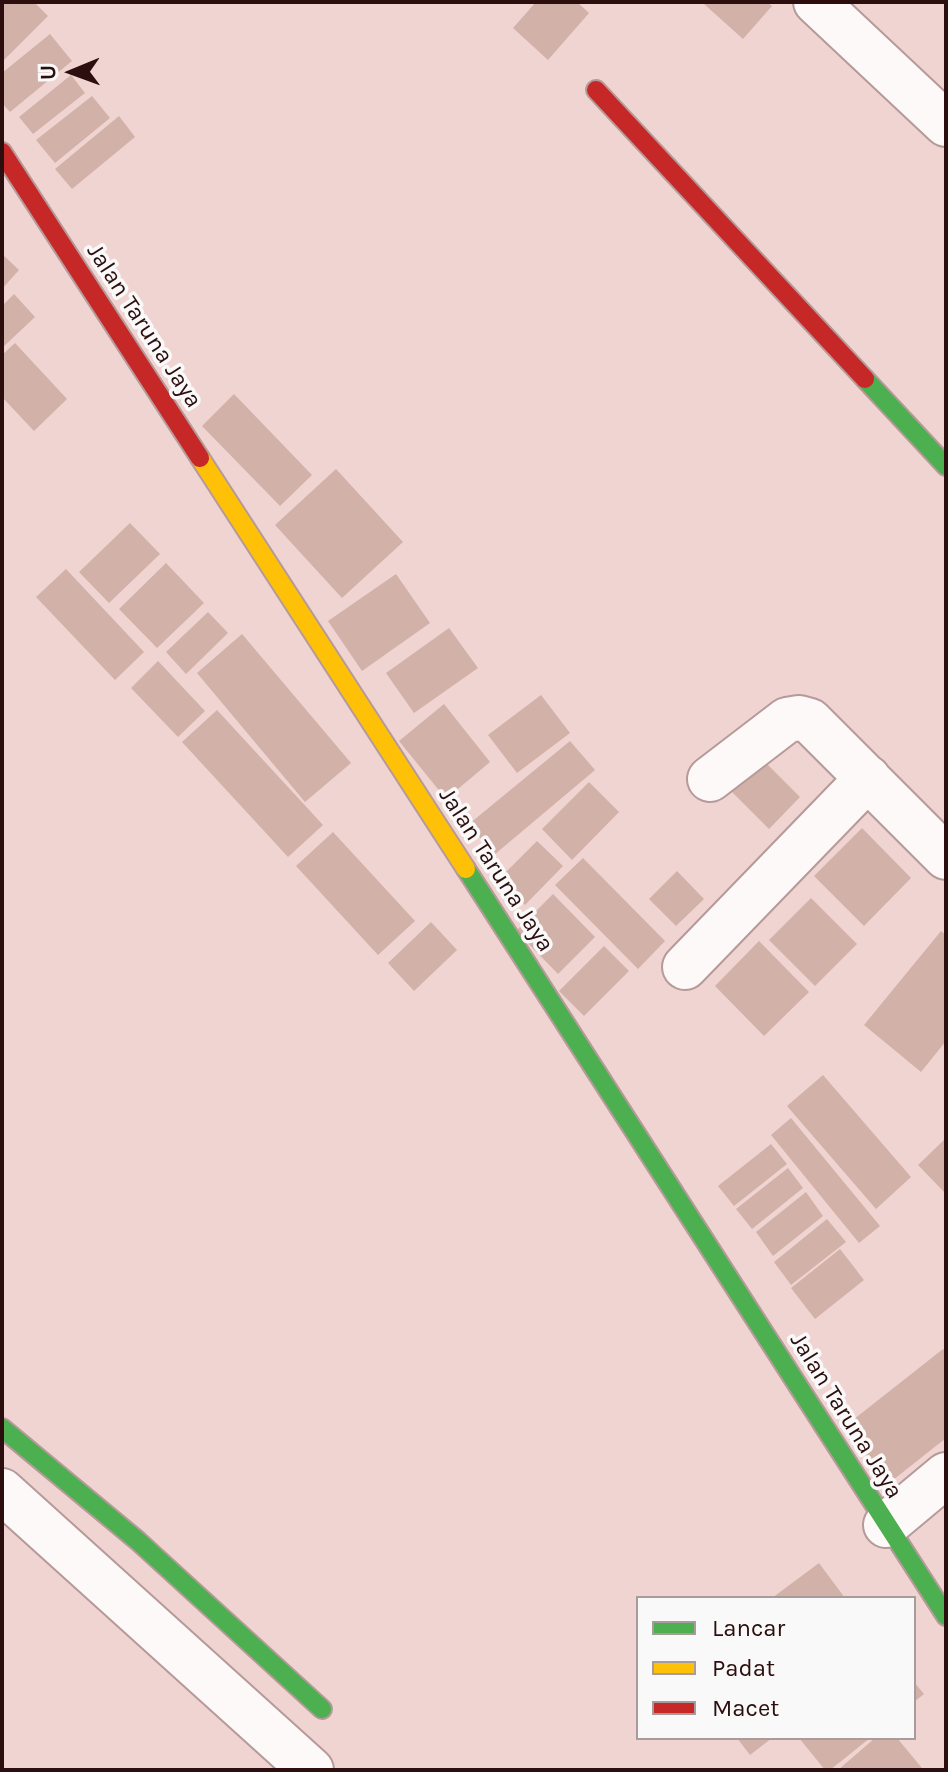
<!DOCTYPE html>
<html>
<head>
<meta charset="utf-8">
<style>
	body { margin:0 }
	#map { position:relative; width:948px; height:1772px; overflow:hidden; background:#f0d4d2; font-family:Karla,sans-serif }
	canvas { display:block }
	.frame { position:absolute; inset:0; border:4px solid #2b0e0d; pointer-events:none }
	.legend { position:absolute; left:636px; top:1596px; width:280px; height:144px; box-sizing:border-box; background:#f9f9f9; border:2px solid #a79b9b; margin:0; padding:10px 14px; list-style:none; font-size:24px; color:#2b0e0d }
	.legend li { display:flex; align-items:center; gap:16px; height:40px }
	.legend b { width:40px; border:2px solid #a79b9b }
	.north { position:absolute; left:32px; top:32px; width:80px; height:80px; -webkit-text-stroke:6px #f9f9f9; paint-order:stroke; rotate:269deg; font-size:22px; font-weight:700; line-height:32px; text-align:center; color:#2b0e0d }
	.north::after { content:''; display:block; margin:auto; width:28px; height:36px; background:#2b0e0d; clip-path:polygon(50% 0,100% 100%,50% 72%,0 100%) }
</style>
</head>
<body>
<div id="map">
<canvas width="948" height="1772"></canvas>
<div class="frame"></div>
<ul class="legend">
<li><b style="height:10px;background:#4caf50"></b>Lancar</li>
<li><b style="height:10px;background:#ffc107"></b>Padat</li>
<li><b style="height:10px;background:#c62828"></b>Macet</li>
</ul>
<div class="north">U</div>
</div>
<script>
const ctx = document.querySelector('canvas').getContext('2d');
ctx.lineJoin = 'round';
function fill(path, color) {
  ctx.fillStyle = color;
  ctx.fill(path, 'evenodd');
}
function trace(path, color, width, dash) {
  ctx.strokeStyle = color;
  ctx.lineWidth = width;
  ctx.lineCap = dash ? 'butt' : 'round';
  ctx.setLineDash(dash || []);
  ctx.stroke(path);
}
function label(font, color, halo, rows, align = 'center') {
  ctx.font = font + ' Karla,sans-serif';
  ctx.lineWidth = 7;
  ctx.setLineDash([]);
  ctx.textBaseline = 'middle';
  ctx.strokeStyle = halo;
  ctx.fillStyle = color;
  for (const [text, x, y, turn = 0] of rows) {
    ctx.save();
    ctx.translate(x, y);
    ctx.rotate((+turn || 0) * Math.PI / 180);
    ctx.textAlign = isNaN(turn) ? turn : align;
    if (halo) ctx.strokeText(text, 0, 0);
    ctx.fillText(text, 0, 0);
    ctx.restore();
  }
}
fill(new Path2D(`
	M6,2h28l14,14 -46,46v-56z
	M536,2h41l12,11 -41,47 -35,-32z
	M706,2h61l5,4 -29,33 -39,-35z
	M50,34l22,27 -62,51 -8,-9v-30z
	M71,75l14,18 -52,41 -14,-17z
	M92,96l18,22 -55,45 -19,-23z
	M119,116l16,21 -63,52 -17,-20z
	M2,254l17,16 -17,19z
	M14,294l21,23 -33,31v-42z
	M15,343l52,56 -33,32 -32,-34v-42z
	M234,394l78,81 -32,31 -78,-80z
	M336,469l67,73 -61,56 -67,-73z
	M130,523l30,31 -51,49 -30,-31z
	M166,563l38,40 -47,45 -38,-39z
	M66,569l78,83 -29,28 -79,-83z
	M396,574l34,49 -68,48 -34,-50z
	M208,612l20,21 -42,41 -20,-22z
	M449,628l29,40 -64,45 -28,-40z
	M242,634l109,129 -46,39 -108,-129z
	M158,661l47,50 -27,26 -47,-49z
	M541,695l29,38 -53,40 -29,-38z
	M444,704l46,58 -44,37 -47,-58z
	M217,710l106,115 -35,32 -106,-115z
	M570,741l25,29 -101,85 -25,-31z
	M753,750l47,47 -31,32 -47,-47z
	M589,782l30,30 -47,48 -30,-31z
	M862,828l49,50 -47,48 -50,-50z
	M333,832l82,89 -37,34 -82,-89z
	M537,841l26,25 -38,39 -26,-26z
	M583,858l82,83 -27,28 -83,-84z
	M677,871l27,28 -28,27 -27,-27z
	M553,894l42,43 -37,37 -42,-43z
	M811,898l46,46 -42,42 -46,-46z
	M431,922l26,28 -43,41 -26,-28z
	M941,931l5,4v106l-25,31 -57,-47z
	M759,941l50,51 -45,44 -49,-50z
	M604,946l25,25 -45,45 -25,-25z
	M823,1075l88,102 -35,32 -89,-103z
	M791,1118l89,108 -21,17 -88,-108z
	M946,1138v56l-28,-29z
	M771,1144l16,20 -53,42 -16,-20z
	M788,1168l15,20 -51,41 -16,-20z
	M806,1192l17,24 -50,40 -17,-24z
	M827,1219l19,23 -55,43 -17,-23z
	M840,1249l24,31 -49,39 -24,-31z
	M943,1349l3,4v85l-58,46 -44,-57z
	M819,1563l26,35h-73z
	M914,1682l10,12 -10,8z
	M737,1738h35l-22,17z
	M799,1738h71l-40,32h-5z
	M875,1738h22l25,30 -2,2h-82z`), '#d1b1a8');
const street = new Path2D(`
	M816,2l130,122
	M710,779l77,-59 12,-2 11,3 136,136
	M685,967l183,-189
	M2,1491l309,279
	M886,1525l60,-50`);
const fast = new Path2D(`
	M865,379l81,87
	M466,869l480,747
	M2,1428l136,113 184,168`);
const slow = new Path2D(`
	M200,458l266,411`);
const jam = new Path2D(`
	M596,90l269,289
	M2,152l198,306`);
trace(street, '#b59a99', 48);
trace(fast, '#b59a99', 22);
trace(slow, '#b59a99', 22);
trace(jam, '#b59a99', 22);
trace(street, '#fdf9f8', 44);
trace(fast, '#4caf50', 18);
trace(slow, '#ffc107', 18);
trace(jam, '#c62828', 18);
label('24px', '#2b0e0d', '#f9f9f9', [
	["Jalan Taruna Jaya",144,326,57],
	["Jalan Taruna Jaya",496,870,57],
	["Jalan Taruna Jaya",846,1416,58]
]);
</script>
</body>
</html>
